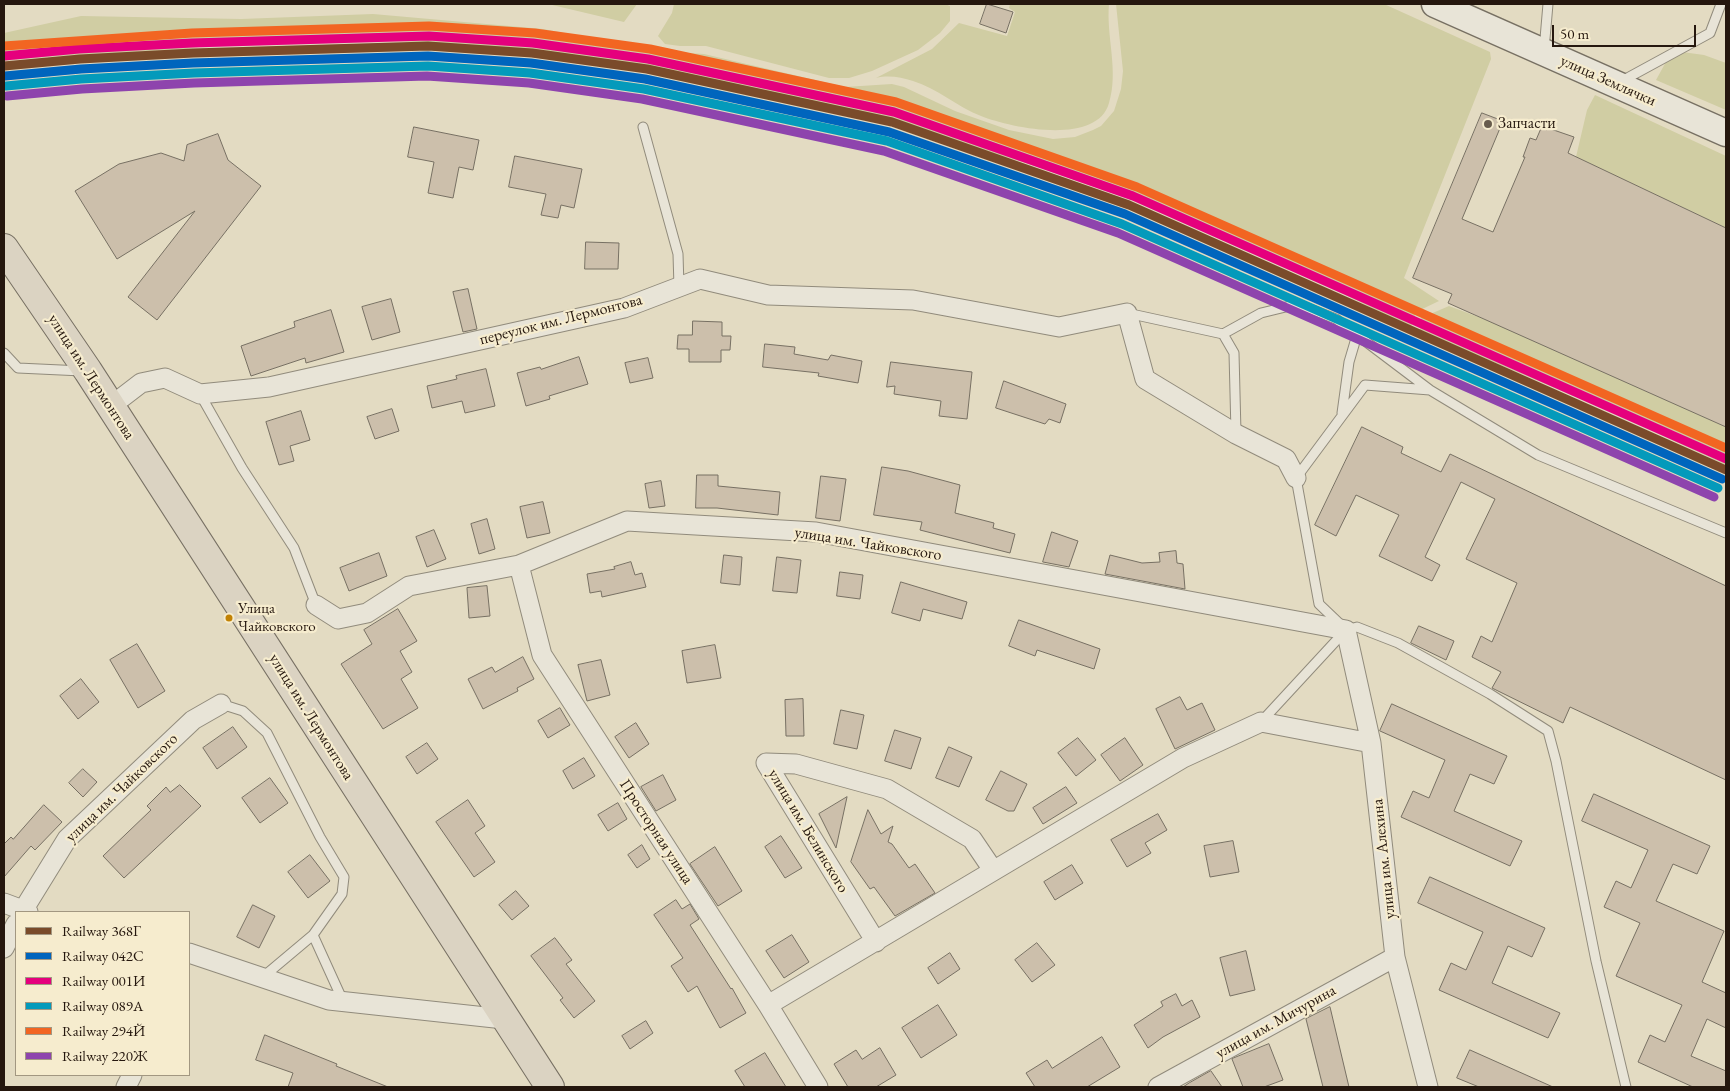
<!DOCTYPE html>
<html>
<head>
<meta charset="utf-8">
<style>
	body { margin:0 }
	#map { position:relative; width:1730px; height:1091px; overflow:hidden; background:#e3dbc2; font-family:"EB Garamond",serif }
	canvas { display:block }
	.frame { position:absolute; inset:0; border:5px solid #25170e; pointer-events:none }
	.legend { position:absolute; left:15px; top:911px; width:175px; height:165px; box-sizing:border-box; background:#f6ecce; border:1px solid #a29781; margin:0; padding:6px 9px; list-style:none; font-size:15px; color:#25170e }
	.legend li { display:flex; align-items:center; gap:10px; height:25px }
	.legend b { width:25px; border:1px solid #a29781 }
	.scale { position:absolute; left:1552px; top:25px; width:144px; height:22px; box-sizing:border-box; border:2px solid #25170e; border-top:0; padding-left:6px; font-size:15px; line-height:18px; white-space:nowrap; color:#25170e; -webkit-text-stroke:4px #f6ecce; paint-order:stroke }
</style>
</head>
<body>
<div id="map">
<canvas width="1730" height="1091"></canvas>
<div class="frame"></div>
<ul class="legend">
<li><b style="height:6px;background:#7a4b2a"></b>Railway 368Г</li>
<li><b style="height:6px;background:#0065bd"></b>Railway 042С</li>
<li><b style="height:6px;background:#e5007d"></b>Railway 001И</li>
<li><b style="height:6px;background:#049abb"></b>Railway 089А</li>
<li><b style="height:6px;background:#f26522"></b>Railway 294Й</li>
<li><b style="height:6px;background:#8e44ad"></b>Railway 220Ж</li>
</ul>
<div class="scale">50 m</div>
</div>
<script>
const ctx = document.querySelector('canvas').getContext('2d');
ctx.lineJoin = 'round';
function fill(path, color) {
  ctx.fillStyle = color;
  ctx.fill(path, 'evenodd');
}
function trace(path, color, width, dash) {
  ctx.strokeStyle = color;
  ctx.lineWidth = width;
  ctx.lineCap = dash ? 'butt' : 'round';
  ctx.setLineDash(dash || []);
  ctx.stroke(path);
}
function label(font, color, halo, rows, align = 'center') {
  ctx.font = font + ' "EB Garamond",serif';
  ctx.lineWidth = 4.5;
  ctx.setLineDash([]);
  ctx.textBaseline = 'middle';
  ctx.strokeStyle = halo;
  ctx.fillStyle = color;
  for (const [text, x, y, turn = 0] of rows) {
    ctx.save();
    ctx.translate(x, y);
    ctx.rotate((+turn || 0) * Math.PI / 180);
    ctx.textAlign = isNaN(turn) ? turn : align;
    if (halo) ctx.strokeText(text, 0, 0);
    ctx.fillText(text, 0, 0);
    ctx.restore();
  }
}
fill(new Path2D(`
	M548,4h89l-13,18z
	M674,4h271l5,2v15l-10,12 -22,17 -46,21 -23,7h-20l-123,-32h-26l-15,-2 -7,-8 14,-23z
	M1010,4h99c-3,33 10,66 0,99 -12,43 -98,25 -128,13 -24,-9 -44,-28 -68,-35 -12,-4 -25,-6 -37,-3l56,-29 27,-26 48,13 8,-24 -6,-4z
	M1116,4h268l106,48 1,7 -87,219 35,23 -23,11 -5,15c-101,-49 -201,-101 -307,-139 -39,-14 -79,-25 -118,-37 -196,-61 -390,-103 -596,-110 -50,-1 -102,-3 -153,1 -20,1 -39,6 -58,8 -59,4 -117,4 -175,11v-28l77,-17 160,3 132,-5 170,15 116,22 45,3 141,33 47,-3 12,3 51,24 54,19 44,9 22,-2 18,-7 8,-4 13,-15 7,-22 2,-18z
	M1682,52l22,3 22,8v47l-70,-30 11,-20z
	M1595,95l131,61v72l-150,-71 11,-47z
	M1449,306l43,16 234,105v38l-117,-54 -189,-80 1,-13z`), '#d0cda3');
const building = new Path2D(`
	M987,4l26,8 -7,21 -26,-9z
	M1482,113l21,8 -41,98 31,13 32,-75h-2l7,-19 6,2 6,-14 32,11 -6,16 158,75v199l-278,-124 4,-9 -39,-16z
	M414,127l65,13 -6,30 -14,-3 -6,31 -25,-5 6,-31 -26,-5z
	M218,134l10,26 33,26 -104,134 -29,-23 67,-86 -78,48 -42,-68 44,-27 42,-11 23,8 3,-16z
	M515,156l67,13 -8,39 -13,-3 -3,13 -17,-3 5,-21 -37,-7z
	M586,242l33,1 -1,26h-33z
	M468,289l9,40 -14,3 -10,-40z
	M391,299l9,33 -28,8 -10,-33z
	M331,310l13,42 -38,11 -1,-5 -54,18 -10,-30 54,-19 -1,-5z
	M693,321l29,1v14h9l-1,14h-9v12h-32v-13h-12l1,-14h14z
	M765,344l30,3 -1,7 34,6 3,-5 31,6 -4,22 -40,-7 1,-3 -56,-6z
	M579,357l9,27 -39,12 1,3 -24,7 -9,-33 23,-6 1,2z
	M648,358l5,20 -23,5 -5,-20z
	M891,362l81,10 -5,47 -28,-3 2,-15 -47,-7 1,-8 -8,1z
	M486,369l9,37 -30,7 -3,-12 -30,7 -5,-22 30,-7 -1,-3z
	M1004,381l62,23 -6,19 -11,-4 -4,5 -49,-16z
	M392,409l7,22 -24,8 -8,-22z
	M301,411l9,29 -20,6 4,15 -15,4 -13,-43z
	M1362,427l41,20 -2,6 40,19 9,-18 276,132v194l-156,-73 -7,16 -71,-35 9,-16 -29,-15 9,-21 11,6 25,-59 -51,-24 29,-60 -34,-17 -36,75 15,8 -8,16 -53,-25 20,-41 -43,-20 -20,41 -21,-11z
	M882,467l26,4 52,14 -5,28 39,10 -1,5 22,6 -5,19 -90,-23 2,-8 -48,-7z
	M697,475h21v11l62,6 -2,23 -61,-7h-21z
	M821,476l25,3 -6,42 -24,-3z
	M661,481l4,25 -16,2 -4,-24z
	M543,502l7,31 -23,5 -7,-31z
	M487,519l8,30 -16,5 -8,-30z
	M434,530l12,29 -19,8 -11,-30z
	M1052,532l26,9 -9,26 -26,-5z
	M1176,551l1,12 6,1 2,25 -80,-15 5,-19 32,8 18,-1 -1,-9z
	M379,553l8,23 -38,15 -9,-23z
	M724,555l18,2 -2,28 -19,-2z
	M777,557l24,3 -4,33 -24,-2z
	M631,562l4,13 7,-2 4,14 -44,10 -1,-6 -11,2 -3,-19 28,-5 -1,-2z
	M840,572l23,3 -3,24 -23,-3z
	M901,582l66,20 -5,17 -39,-10 -3,12 -28,-8z
	M487,586l3,30 -21,2 -2,-30z
	M398,609l19,32 -17,10 12,21 -11,7 17,29 -35,21 -42,-65 31,-20 -8,-14z
	M1019,620l81,29 -6,20 -57,-19 -2,6 -26,-10z
	M1419,626l35,15 -8,19 -35,-17z
	M137,644l28,47 -27,17 -28,-48z
	M715,645l6,33 -34,5 -5,-32z
	M523,657l11,22 -17,9 1,3 -35,18 -15,-30 24,-12 3,5z
	M601,660l9,35 -23,6 -9,-36z
	M81,679l18,23 -21,17 -18,-23z
	M1180,697l7,13 15,-7 13,27 -40,19 -19,-40z
	M803,699l1,37h-18l-1,-36z
	M1392,704l115,52 -13,28 -24,-10 -16,37 68,30 -12,25 -109,-49 12,-26 16,7 16,-38 -65,-29z
	M560,708l10,17 -22,13 -10,-17z
	M841,710l23,5 -7,34 -23,-5z
	M636,723l13,21 -20,14 -14,-21z
	M233,727l14,20 -30,22 -14,-21z
	M895,730l26,8 -10,31 -26,-8z
	M1078,738l18,22 -20,16 -18,-23z
	M1125,738l18,27 -23,16 -19,-26z
	M427,743l11,16 -21,15 -11,-17z
	M949,747l23,10 -13,30 -23,-9z
	M584,758l11,18 -22,13 -10,-18z
	M83,769l14,13 -14,15 -14,-14z
	M1001,771l26,13 -13,27h-6l-22,-11z
	M663,775l13,25 -20,11 -15,-24z
	M270,778l18,25 -28,20 -18,-25z
	M180,785l21,21 -77,72 -21,-22 48,-46 -4,-4 19,-19 4,5z
	M1066,787l11,16 -34,21 -10,-16z
	M1594,794l116,52 -13,28 -24,-10 -17,37 68,30 -22,51 24,11v35l-19,-9 -16,37 35,15v16h-33l-55,-25 12,-27 15,7 17,-37 -66,-29 24,-53 -36,-16 12,-26 15,7 17,-38 -66,-29z
	M847,797l-11,51 -17,-34z
	M468,800l17,26 -10,7 20,29 -21,15 -38,-55z
	M618,803l9,16 -19,12 -10,-16z
	M44,805l18,17 -27,28 -4,-4 -27,31v-33l7,-7 2,2z
	M868,810l13,24 12,-8 -5,16 4,2 17,24 6,-4 20,29 -40,23 -21,-29 -4,2 -19,-27z
	M1158,814l9,16 -22,13 6,10 -24,14 -16,-27z
	M781,836l21,32 -17,10 -20,-31z
	M1233,841l6,31 -29,5 -6,-31z
	M642,845l8,14 -13,9 -9,-13z
	M715,847l27,44 -24,15 -28,-42z
	M310,855l20,26 -22,17 -20,-26z
	M1072,865l11,18 -28,17 -11,-18z
	M1430,877l115,51 -13,29 -24,-11 -16,37 68,30 -12,25 -109,-48 12,-27 15,7 17,-38 -65,-29z
	M516,891l13,15 -17,14 -13,-15z
	M676,900l6,9 8,-5 9,15 -9,6 41,64 1,-1 14,25 -26,15 -23,-42 -9,6 -17,-26 12,-8 -29,-43z
	M253,905l22,11 -16,32 -22,-11z
	M792,935l17,27 -25,16 -18,-27z
	M555,938l17,22 -6,4 29,37 -21,17 -14,-18 3,-2 -32,-42z
	M1037,943l18,22 -23,17 -17,-22z
	M1246,951l9,39 -25,6 -10,-38z
	M950,953l10,16 -22,15 -10,-16z
	M1176,994l6,12 10,-6 8,17 -37,20 -15,11 -14,-23 29,-19 -2,-4z
	M938,1005l19,30 -36,23 -19,-30z
	M1330,1007l19,80h-26l-17,-68z
	M646,1021l7,12 -23,16 -8,-13z
	M265,1035l72,29 -1,2 52,21h-100l5,-14 -37,-13z
	M1102,1037l18,30 -33,20h-52l-9,-14 21,-13 5,8z
	M1269,1044l14,36 -19,7h-21l-11,-28z
	M880,1048l16,27 -20,12h-28l-14,-23 22,-14 6,9z
	M1470,1050l83,37h-74l-22,-9z
	M765,1053l21,34h-41l-10,-16z
	M1211,1071l11,16h-39l6,-4z`);
fill(building, '#ccbfab');
trace(building, '#777063', 1);
const lane = new Path2D(`
	M1544,50l4,-46
	M1620,82l90,-49 11,-29
	M643,127l35,127 1,33
	M1127,313l96,21 38,-21 37,-9 38,15 94,71 108,65 188,78
	M1223,334l11,19 2,80
	M4,353l14,15 64,3
	M200,394l42,74 52,80 22,57
	M1342,413l7,-51 8,-27
	M1341,625l-22,-21 -23,-126 69,-93 65,5
	M221,704l22,7 24,22 53,104 24,40 -2,17 -29,41 -50,42
	M1261,722l85,-92 11,-3 41,16 92,51 58,37 8,30 40,200 30,126
	M313,935l30,66`);
const street = new Path2D(`
	M111,406l30,-23 24,-5 35,16 69,-7 355,-79 76,-29 68,16 145,5 146,27 68,-14 18,66 91,55 50,25 10,19
	M519,565l23,90 226,350 50,82
	M316,605l22,14 29,-6 42,-27 110,-21 108,-44 189,11 530,98 25,113 24,214 33,130
	M4,903l24,9
	M22,912l45,-73 126,-119 28,-16
	M876,942l-110,-179 30,1 91,25 85,50 21,31
	M4,948l12,-24
	M189,953l140,47 175,19
	M768,1005l415,-247 78,-36 110,21
	M126,1087l6,-12
	M1158,1087l237,-130`);
const secondary = new Path2D(`
	M1435,4l291,129`);
const highway = new Path2D(`
	M4,248l84,123 462,716`);
trace(lane, '#918b7c', 11);
trace(street, '#918b7c', 21);
trace(secondary, '#777063', 29);
trace(highway, '#777063', 30);
trace(lane, '#e8e4d7', 9);
trace(street, '#e8e4d7', 19);
trace(secondary, '#e8e4d7', 26);
trace(highway, '#dbd3c2', 28);
trace(new Path2D(`
	M4,66l76,-7 113,-6 235,-7 104,7 115,16 245,53 237,83 597,265`), '#7a4b2a', 9);
trace(new Path2D(`
	M5,76l76,-7 112,-6 235,-7 103,7 114,16 244,53 236,82 597,265`), '#0065bd', 9);
trace(new Path2D(`
	M4,56l75,-7 113,-6 237,-7 104,7 115,16 246,53 239,84 593,263`), '#e5007d', 9);
trace(new Path2D(`
	M6,86l75,-7 113,-6 234,-7 102,7 114,16 243,52 235,83 596,264`), '#049abb', 9);
trace(new Path2D(`
	M4,46l188,-13 237,-7 106,7 115,16 246,53 241,85 589,261`), '#f26522', 9);
trace(new Path2D(`
	M7,96l75,-7 112,-6 233,-7 102,7 113,16 242,52 234,82 596,264`), '#8e44ad', 9);
for (const [x, y, r, color] of [
	[1488,124,5,"#685c4d"],
	[229,618,4.5,"#c28204"]
]) {
  const dot = new Path2D();
  dot.arc(x, y, r, 0, 2 * Math.PI);
  ctx.fillStyle = color;
  ctx.fill(dot);
  trace(dot, '#f6ecce', 2);
}
label('15px', '#25170e', '#f6ecce', [
	["Улица",238,609],
	["Чайковского",238,627]
], 'left');
label('16px', '#25170e', '#f6ecce', [
	["улица Землячки",1608,81,24],
	["переулок им. Лермонтова",561,320,-14],
	["улица им. Лермонтова",91,377,57],
	["улица им. Чайковского",868,544,9],
	["улица им. Лермонтова",311,717,58],
	["улица им. Чайковского",122,788,-44],
	["улица им. Белинского",808,831,59],
	["Просторная улица",656,832,57],
	["улица им. Алехина",1384,859,-96],
	["улица им. Мичурина",1276,1022,-29]
]);
label('16px', '#25170e', '#f6ecce', [
	["Запчасти",1498,124]
], 'left');
</script>
</body>
</html>
